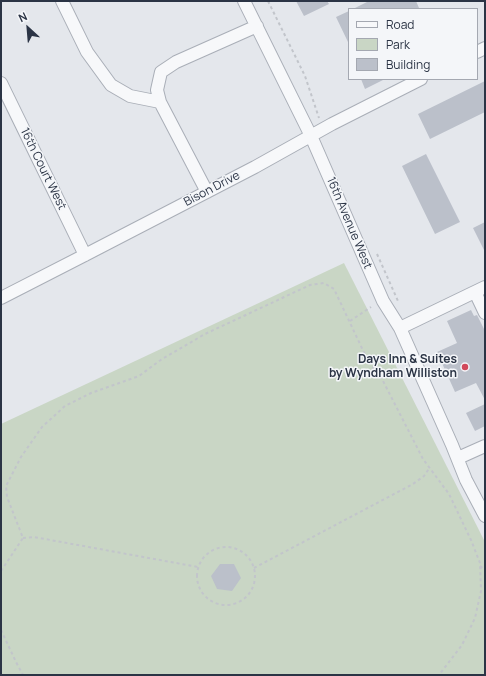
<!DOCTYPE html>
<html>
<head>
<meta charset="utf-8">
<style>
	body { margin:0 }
	#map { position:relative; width:486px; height:676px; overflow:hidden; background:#e4e7ec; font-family:Manrope,sans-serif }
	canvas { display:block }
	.frame { position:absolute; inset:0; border:2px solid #2b3445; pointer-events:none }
	.legend { position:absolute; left:348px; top:8px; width:130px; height:72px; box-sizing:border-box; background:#f4f6f9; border:1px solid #a4a8b1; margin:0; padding:5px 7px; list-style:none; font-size:12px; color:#2b3445 }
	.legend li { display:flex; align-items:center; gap:8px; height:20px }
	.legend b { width:20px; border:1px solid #a4a8b1 }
	.north { position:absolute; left:8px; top:8px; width:40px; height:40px; -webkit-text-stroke:3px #f4f6f9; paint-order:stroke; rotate:334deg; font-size:11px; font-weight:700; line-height:16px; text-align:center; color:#2b3445 }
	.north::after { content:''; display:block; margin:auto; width:14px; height:18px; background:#2b3445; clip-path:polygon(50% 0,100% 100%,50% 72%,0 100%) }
</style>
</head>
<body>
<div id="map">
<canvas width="486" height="676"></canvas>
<div class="frame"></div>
<ul class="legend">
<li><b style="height:5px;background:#f7f8fa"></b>Road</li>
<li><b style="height:11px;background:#c9d6c5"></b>Park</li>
<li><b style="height:11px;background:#bbc0ca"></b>Building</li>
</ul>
<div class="north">N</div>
</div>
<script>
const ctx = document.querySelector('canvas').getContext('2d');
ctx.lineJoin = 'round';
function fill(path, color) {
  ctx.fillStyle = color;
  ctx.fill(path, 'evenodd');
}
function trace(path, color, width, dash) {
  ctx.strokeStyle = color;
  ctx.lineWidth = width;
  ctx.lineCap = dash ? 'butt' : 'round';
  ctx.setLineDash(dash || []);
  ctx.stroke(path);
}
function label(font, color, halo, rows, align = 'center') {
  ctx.font = font + ' Manrope,sans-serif';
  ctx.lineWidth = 3;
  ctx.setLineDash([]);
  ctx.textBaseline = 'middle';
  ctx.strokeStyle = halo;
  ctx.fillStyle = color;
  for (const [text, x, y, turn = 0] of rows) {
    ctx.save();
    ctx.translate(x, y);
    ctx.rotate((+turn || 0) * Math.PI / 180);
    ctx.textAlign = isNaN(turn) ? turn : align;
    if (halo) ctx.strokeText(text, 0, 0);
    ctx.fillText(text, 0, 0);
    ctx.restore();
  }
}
fill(new Path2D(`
	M344,263l141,279v133h-484v-251z`), '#c9d6c5');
fill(new Path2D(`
	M296,1h31l2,3 -25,12z
	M369,1h47l3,7 -2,1h-64z
	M349,11v30l-1,1 -12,-25z
	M361,79h24l-20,10z
	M485,81v31l-55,27 -12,-25z
	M426,154l34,68 -25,12 -33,-68z
	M485,222v30l-12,-24z
	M471,310l3,6 3,-1 8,16v69l-9,-17 -21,9 -18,-40 20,-9 -10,-22z
	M485,404v22l-10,5 -9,-18z
	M220,564h14l7,14 -9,13 -15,-2 -6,-13z`), '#bbc0ca');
const minor = new Path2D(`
	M62,1l25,51 24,33 19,11 30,6
	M244,1l67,135 72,165 17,27 52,117 14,35 19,36
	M477,52l8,-4
	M1,83l84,172
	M207,192l-47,-90 -3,-12 4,-18 15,-10 81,-36
	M475,292l10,21
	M1,298l84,-43 170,-88 77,-43 89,-45
	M400,328l85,-41
	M458,458l27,-12`);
trace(minor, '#a9aeb7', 14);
trace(new Path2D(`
	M268,1l37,75 14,42
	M377,254l21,47
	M350,321l21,-14
	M23,538l11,-1 164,30
	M197 576a29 29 0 1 1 58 0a29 29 0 1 1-58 0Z
	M480,566l5,4
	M254,568l159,-84 11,-8 6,-9
	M1,571l22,-33 -16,-41 -1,-11 15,-29 21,-30 23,-21 26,-13 48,-17 23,-17 43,-25 105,-49 14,-2 10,6 34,72 14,18 41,80 26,35 22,46 9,23 1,28 -6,27 -13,27 -23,30
	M1,630l15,32 7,13`), '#c2c5cb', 2, [3, 3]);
trace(minor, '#f7f8fa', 12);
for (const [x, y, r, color] of [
	[465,367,4,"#d1495b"]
]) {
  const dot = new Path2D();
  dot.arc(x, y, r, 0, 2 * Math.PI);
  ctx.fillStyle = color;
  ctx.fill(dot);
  trace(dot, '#f4f6f9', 1.5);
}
label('12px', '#2b3445', '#f4f6f9', [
	["16th Court West",43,169,64],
	["Bison Drive",212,189,-28],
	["16th Avenue West",349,223,67]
]);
label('bold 12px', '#2b3445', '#f4f6f9', [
	["Days Inn & Suites",457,360],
	["by Wyndham Williston",457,374]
], 'right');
</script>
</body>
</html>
